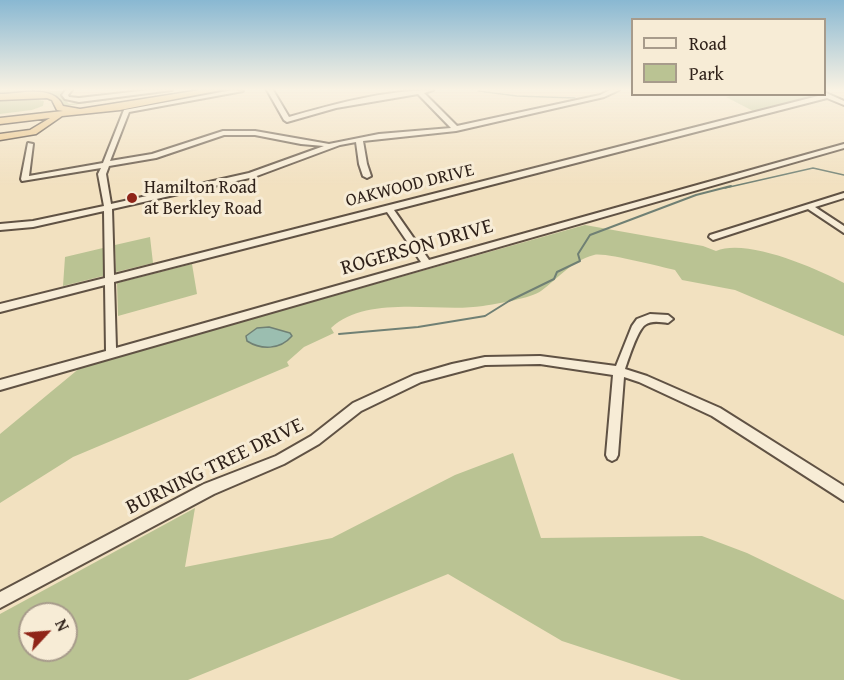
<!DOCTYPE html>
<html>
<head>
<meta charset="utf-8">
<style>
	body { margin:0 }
	#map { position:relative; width:844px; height:680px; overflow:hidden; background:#f2e1c0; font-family:"Gentium Book Plus",serif }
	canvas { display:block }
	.legend { position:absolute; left:631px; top:18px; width:195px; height:78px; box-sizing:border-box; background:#f7ecd6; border:2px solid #a79b8b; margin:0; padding:8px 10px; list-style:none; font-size:18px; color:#30221a }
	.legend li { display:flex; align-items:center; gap:12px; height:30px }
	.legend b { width:30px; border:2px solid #a79b8b }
	.north { position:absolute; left:18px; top:602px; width:60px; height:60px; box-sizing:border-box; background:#f7ecd6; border:2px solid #a79b8b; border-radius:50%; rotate:64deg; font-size:16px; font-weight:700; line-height:24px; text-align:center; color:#30221a }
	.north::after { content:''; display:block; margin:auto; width:21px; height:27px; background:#8f2418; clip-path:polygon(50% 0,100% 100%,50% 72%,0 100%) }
</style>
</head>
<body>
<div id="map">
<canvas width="844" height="680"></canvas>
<ul class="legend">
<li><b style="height:8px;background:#f7ecd6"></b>Road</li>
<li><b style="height:16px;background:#bac393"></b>Park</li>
</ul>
<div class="north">N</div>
</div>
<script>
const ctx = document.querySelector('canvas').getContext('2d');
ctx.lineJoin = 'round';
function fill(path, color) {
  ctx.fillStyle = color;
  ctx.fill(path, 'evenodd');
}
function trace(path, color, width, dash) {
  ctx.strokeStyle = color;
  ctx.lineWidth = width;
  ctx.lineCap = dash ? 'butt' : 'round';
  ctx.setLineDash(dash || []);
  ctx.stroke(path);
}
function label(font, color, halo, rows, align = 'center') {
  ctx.font = font + ' "Gentium Book Plus",serif';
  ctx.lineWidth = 6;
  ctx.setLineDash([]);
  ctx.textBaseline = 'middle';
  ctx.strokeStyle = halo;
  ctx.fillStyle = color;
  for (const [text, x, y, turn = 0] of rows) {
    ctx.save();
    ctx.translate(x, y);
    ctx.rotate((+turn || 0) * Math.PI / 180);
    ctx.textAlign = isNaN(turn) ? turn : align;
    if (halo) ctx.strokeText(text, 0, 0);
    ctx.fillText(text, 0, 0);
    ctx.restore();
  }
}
fill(new Path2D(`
	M0,90l64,1 -4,3 9,10 105,-13 -108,15 -6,-2v-6l-18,-6 -42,2z
	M738,94h80v1l-65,16 -27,-14z
	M34,99l10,2 -1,5 -11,4 -32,4v-13z
	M585,225l118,21 13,5c31,-13 99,17 128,32v53l-109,-46 -53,-10 -7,-10c-15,-3 -70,-18 -81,-15 -23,6 -35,23 -53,36 -9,7 -45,13 -58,15 -45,7 -115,-12 -152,22l3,5 -30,14 -17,15 2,4 -216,91 -73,46v-69l81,-67z
	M150,237l3,26 -37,9 -1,-27z
	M103,248v28l-40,10 2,-29z
	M192,264l5,30 -79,22 -1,-33z
	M513,453l28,85 161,-2 45,17 97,47v80h-163l-119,-39 -114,-67 -260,106h-188v-66l195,-106 -10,59 147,-29 123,-63zM30,614h36v36h-36z`), '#bac393');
const water = new Path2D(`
	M269,327l21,6 2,3c-12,14 -31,14 -45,5l-1,-5 11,-8z`);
fill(water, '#9bbeb0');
trace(water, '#708074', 1.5);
trace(new Path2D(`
	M478,91l39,5 58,2
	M725,188l88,-20 31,7`), '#708074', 1.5);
trace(new Path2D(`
	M339,334l79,-7 67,-11 24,-15 45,-22 3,-7 23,-11 -2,-7 12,-19 106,-40 35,-9`), '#708074', 2);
const minor = new Path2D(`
	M66,90h6l-4,5 1,2 10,1 70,-8h23l-93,12 -14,-3 -3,-4z
	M233,90l10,1 -114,21 -19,49 42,-7 71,-23h32l74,13 50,-10 72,-6 -33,-34 -82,14 -49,14 -3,-2 -17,-30h6l16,27c45,-13 97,-27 144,-27l-9,3 33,33 143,-31 10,-5h9l-15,7 -148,34 -93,10 4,23 4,12 -4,2 -4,-2 -4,-12 -3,-22 -16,3 -86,32 -142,32 2,66 708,-180 2,-1v-2l20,9v4l-17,-7 -433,112 35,50 415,-116v4l-844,242v-10l106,-29 -1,-66 -105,27v-8l105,-26 -1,-67 -71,16 -33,3v-6l33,-3 71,-15 -6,-32 3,-6 -79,13 -1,-2 7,-36 5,1 -4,32 74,-13 21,-53zM224,135h31l46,9 23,2 -75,27 -138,31 -5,-30 3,-8 47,-8zM387,212l34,50 -305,86 -2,-66z
	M844,193v5l-29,9 29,19v7l-36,-24 -92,30 -3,1 -4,-3 1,-2z
	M650,314l18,1 5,4 -5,4c-7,-1 -17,-3 -23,2 -8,6 -16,33 -20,44l22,7 73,32 124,78v15l-132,-85 -73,-34 -15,-5 -6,78 -2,4 -4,2 -4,-2 -2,-4 7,-80 -73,-11 -55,1 -64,17 -60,29 -42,33 -35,20 -70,30 -214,114v-16l204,-108 72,-28 35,-20 42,-33 61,-28 38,-11 33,-7 55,-1 76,10 16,-40 5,-7z`);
const highway = new Path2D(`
	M200,90h21l-101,20 -58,6 -26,18 -36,6v-6l30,-4 20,-12 -50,6v-6l63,-7 -6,-1 -5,-10 -5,-2 -47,2v-6c20,0 54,-10 63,12l17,3z`);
trace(minor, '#605244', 4);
trace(highway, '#30221a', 3);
fill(minor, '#f7ecd6');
fill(highway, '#e9c080');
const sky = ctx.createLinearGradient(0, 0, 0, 186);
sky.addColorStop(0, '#89b8d2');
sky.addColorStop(0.48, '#f9f2e3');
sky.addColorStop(1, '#f9f2e300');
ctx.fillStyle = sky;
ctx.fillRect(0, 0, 844, 186);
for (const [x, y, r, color] of [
	[132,198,6,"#8f2418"]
]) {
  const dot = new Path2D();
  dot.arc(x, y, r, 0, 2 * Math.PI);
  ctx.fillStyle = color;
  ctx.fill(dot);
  trace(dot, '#f7ecd6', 2);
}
label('18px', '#30221a', '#f7ecd6', [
	["OAKWOOD DRIVE",410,186,-14]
]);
label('18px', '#30221a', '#f7ecd6', [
	["Hamilton Road",144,188],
	["at Berkley Road",144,209]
], 'left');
label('21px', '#30221a', '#f7ecd6', [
	["ROGERSON DRIVE",417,248,-16],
	["BURNING TREE DRIVE",215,467,-26]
]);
</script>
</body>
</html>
